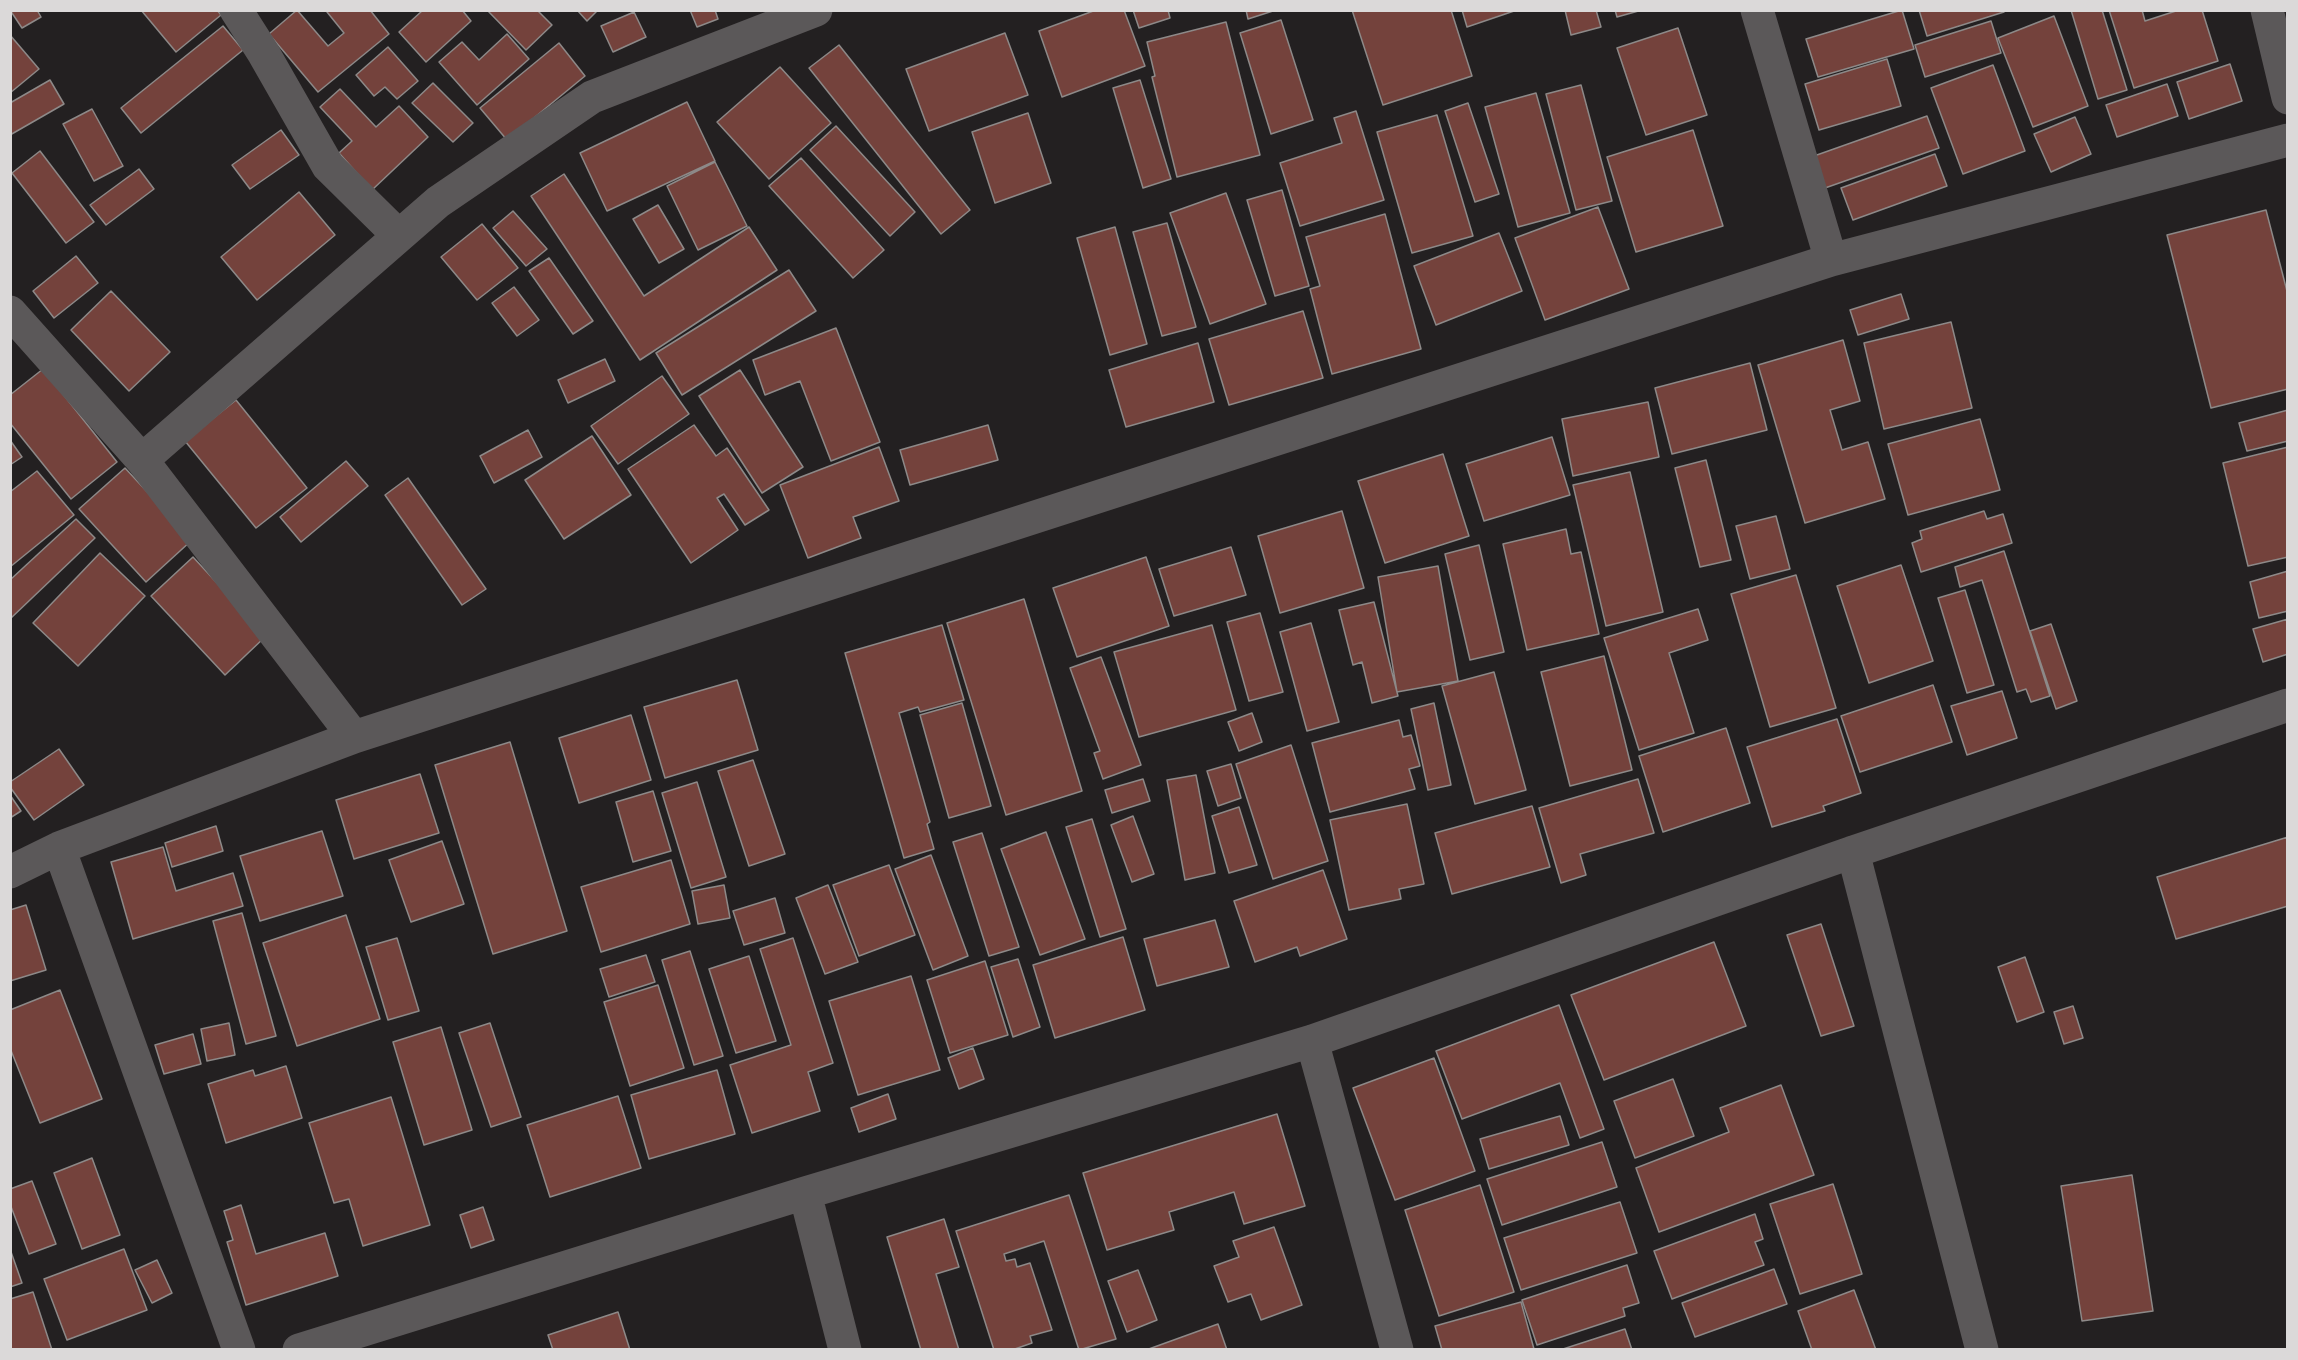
<!DOCTYPE html>
<html>
<head>
<meta charset="utf-8">
<style>
	body { margin:0 }
	#map { position:relative; width:2298px; height:1360px; overflow:hidden; background:#232021; font-family:"Libre Baskerville",serif }
	canvas { display:block }
	.frame { position:absolute; inset:0; border:12px solid #dbd9d9; pointer-events:none }
</style>
</head>
<body>
<div id="map">
<canvas width="2298" height="1360"></canvas>
<div class="frame"></div>
</div>
<script>
const ctx = document.querySelector('canvas').getContext('2d');
ctx.lineJoin = 'round';
function fill(path, color) {
  ctx.fillStyle = color;
  ctx.fill(path, 'evenodd');
}
function trace(path, color, width, dash) {
  ctx.strokeStyle = color;
  ctx.lineWidth = width;
  ctx.lineCap = dash ? 'butt' : 'round';
  ctx.setLineDash(dash || []);
  ctx.stroke(path);
}
const building = new Path2D(`
	M10,10h27l4,7 -19,11z
	M141,10h76l4,5 -45,37z
	M297,10l31,36 16,-13 -17,-21 2,-2h41l19,24 -71,58 -49,-58z
	M423,10h39l9,11 -45,41 -27,-30z
	M487,10h50l15,15 -26,25z
	M577,10h21l-11,11z
	M690,10h25l3,9 -21,8z
	M1096,10h28l21,56 -83,31 -23,-66z
	M1133,10h35l2,8 -31,10z
	M1246,10h30l-28,9z
	M1352,10h99l21,66 -89,29z
	M1462,10h55l-50,17z
	M1565,10h31l5,17 -30,8z
	M1615,10h27l-25,7z
	M1902,10l12,39 -96,28 -12,-38z
	M1919,10h84l1,2 -77,24z
	M2071,10h31l25,80 -29,9z
	M2109,10h33l3,11 34,-11h23l16,51 -84,27z
	M634,12l12,25 -33,15 -12,-26z
	M2054,16l34,90 -55,21 -35,-89z
	M1281,20l32,100 -42,14 -31,-101z
	M1991,21l10,32 -76,24 -10,-32z
	M1226,22l34,133 -83,22 -25,-100 3,-1 -8,-34z
	M223,26l20,24 -102,83 -20,-25z
	M1678,28l29,87 -61,20 -29,-87z
	M1005,33l23,62 -99,36 -23,-62z
	M507,34l22,25 -52,46 -38,-43 23,-20 17,18z
	M10,35l29,34 -29,24z
	M559,43l26,33 -78,64 -27,-32z
	M839,45l131,165 -29,24 -132,-166z
	M388,47l30,34 -21,18 -12,-12 -11,9 -18,-21z
	M1887,59l14,47 -82,24 -14,-46z
	M2230,64l12,37 -53,18 -12,-37z
	M1993,65l32,86 -62,23 -32,-86z
	M780,67l51,56 -62,56 -52,-57z
	M50,80l14,24 -54,31v-32z
	M1140,80l31,99 -28,9 -30,-100z
	M433,83l40,40 -20,19 -41,-39z
	M2167,84l11,32 -61,21 -11,-32z
	M1581,85l31,116 -36,9 -30,-116z
	M340,89l36,38 23,-21 29,31 -56,53 -33,-37 13,-12 -32,-34z
	M1536,93l34,120 -52,14 -33,-120z
	M687,102l28,59 -108,50 -27,-58z
	M1468,103l31,91 -24,8 -30,-91z
	M92,109l31,57 -29,15 -31,-57z
	M1356,111l28,89 -84,26 -20,-63 62,-20 -8,-25z
	M1028,113l23,70 -56,20 -23,-71z
	M1437,115l36,121 -61,17 -35,-121z
	M1927,116l12,32 -114,40 -11,-32z
	M2075,117l16,37 -40,18 -17,-38z
	M836,126l79,86 -25,24 -80,-86z
	M281,130l18,25 -49,34 -18,-24z
	M1693,130l30,96 -87,26 -29,-95z
	M40,151l54,71 -28,21 -54,-70z
	M1935,154l12,32 -94,34 -12,-32z
	M801,158l83,92 -31,28 -84,-92z
	M715,162l32,64 -49,24 -31,-64z
	M139,169l15,20 -48,36 -16,-20z
	M564,174l80,122 105,-69 28,43 -137,90 -109,-164z
	M1282,190l27,96 -34,10 -28,-96z
	M299,192l36,43 -78,65 -36,-43z
	M1226,193l40,111 -56,20 -40,-111z
	M658,205l26,44 -25,14 -26,-44z
	M1598,207l31,82 -84,31 -30,-82z
	M2266,210l22,85v94l-77,19 -44,-173z
	M513,211l34,38 -21,17 -33,-38z
	M1385,214l36,135 -89,25 -22,-85 10,-3 -14,-49z
	M1167,223l29,104 -34,9 -29,-104z
	M482,224l36,44 -41,32 -36,-43z
	M1115,227l32,117 -37,11 -33,-117z
	M1499,233l23,58 -86,34 -22,-59z
	M76,256l22,27 -44,35 -21,-27z
	M549,258l44,63 -20,13 -44,-63z
	M789,270l27,41 -134,84 -26,-42z
	M514,287l25,33 -22,16 -25,-33z
	M111,291l59,61 -41,39 -58,-61z
	M1901,294l8,25 -51,16 -8,-25z
	M1303,311l20,67 -94,27 -20,-66z
	M1951,322l21,86 -88,21 -20,-86z
	M836,328l44,114 -49,19 -31,-80 -35,14 -12,-35z
	M1843,340l17,61 -30,9 12,40 26,-8 17,57 -80,24 -47,-158z
	M1198,343l16,59 -88,25 -17,-57z
	M605,359l10,22 -47,22 -10,-23z
	M1750,363l17,67 -95,24 -17,-66z
	M43,369l74,93 -46,37 -61,-76v-28z
	M740,370l63,97 -41,26 -63,-97z
	M662,376l27,38 -71,50 -27,-38z
	M236,400l71,88 -51,40 -71,-87z
	M1648,402l11,55 -86,19 -11,-57z
	M2288,410v31l-41,10 -8,-28z
	M1980,419l20,71 -92,25 -20,-71z
	M694,425l22,31 11,-8 42,62 -24,15 -21,-31 -7,4 21,32 -47,33 -63,-94z
	M988,425l10,35 -88,25 -10,-35z
	M528,430l14,27 -48,26 -14,-27z
	M592,436l39,59 -67,44 -39,-59z
	M1552,437l18,58 -86,26 -18,-57z
	M10,440l12,17 -12,8z
	M879,447l20,54 -46,16 8,21 -53,20 -28,-73z
	M2288,447v110l-40,9 -25,-103z
	M1443,454l26,82 -84,27 -27,-82z
	M1706,460l25,100 -31,7 -25,-99z
	M346,461l22,25 -67,56 -21,-25z
	M125,468l67,72 -46,42 -67,-73z
	M37,471l37,44 -64,52v-75z
	M1630,472l33,140 -57,14 -33,-141z
	M408,478l78,111 -24,16 -77,-110z
	M1342,511l22,77 -84,25 -22,-77z
	M1984,511l3,8 16,-5 9,29 -91,29 -9,-29 10,-4 -2,-8z
	M1776,516l14,53 -40,10 -14,-53z
	M76,519l19,19 -85,81v-39z
	M1566,529l5,25 10,-2 18,82 -72,16 -24,-106z
	M1479,545l25,107 -34,8 -25,-106z
	M1231,547l15,48 -72,21 -15,-47z
	M2004,551l46,145 -19,6 -5,-13 -9,3 -35,-112 -22,7 -5,-20z
	M100,553l45,43 -67,70 -45,-43z
	M193,557l73,79 -41,39 -74,-79z
	M1146,557l23,69 -92,31 -24,-69z
	M1901,565l32,96 -64,22 -32,-97z
	M1438,566l20,115 -61,11 -19,-115z
	M2288,571v40l-29,7 -9,-36z
	M1796,575l40,133 -66,19 -39,-133z
	M1965,590l29,95 -27,8 -29,-95z
	M1024,599l58,192 -76,24 -59,-192z
	M1374,602l24,94 -26,7 -10,-41 -9,3 -14,-55z
	M1698,609l10,31 -39,13 25,80 -55,17 -35,-112z
	M1260,613l23,79 -34,9 -22,-79z
	M2288,619v35l-25,8 -10,-33z
	M1311,623l28,99 -32,9 -27,-99z
	M2051,624l26,77 -21,8 -26,-78z
	M942,625l22,75 -44,12 -2,-5 -19,6 31,109 -3,2 7,25 -30,9 -59,-205z
	M1212,625l24,85 -97,27 -25,-85z
	M1604,656l28,114 -62,16 -29,-114z
	M1101,657l40,108 -38,14 -9,-26 6,-2 -30,-83z
	M1494,672l32,118 -51,14 -33,-118z
	M737,680l21,70 -93,28 -21,-71z
	M1933,685l19,57 -92,30 -19,-56z
	M2002,691l15,47 -50,17 -16,-49z
	M962,703l29,103 -42,12 -29,-103z
	M1434,703l17,82 -23,5 -17,-81z
	M1252,713l10,29 -23,9 -11,-29z
	M631,715l20,65 -72,23 -20,-65z
	M1837,719l24,74 -38,13 2,5 -53,16 -25,-80z
	M1399,720l4,17 8,-2 9,31 -11,3 6,20 -85,23 -18,-69z
	M1726,728l24,75 -87,29 -24,-76z
	M510,742l57,189 -74,23 -58,-189z
	M1291,745l37,116 -55,18 -37,-115z
	M59,749l25,36 -50,35 -24,-33v-5z
	M753,760l32,94 -36,12 -31,-95z
	M1231,764l10,34 -23,8 -11,-35z
	M420,774l19,59 -85,26 -18,-59z
	M1196,775l19,98 -30,7 -18,-100z
	M1143,779l7,22 -38,12 -7,-23z
	M1638,779l16,54 -74,21 6,21 -25,8 -22,-75z
	M697,782l29,95 -35,11 -29,-95z
	M653,791l18,60 -38,11 -17,-60z
	M10,795l11,16 -11,7z
	M1407,804l17,80 -25,5 2,10 -52,11 -19,-90z
	M1532,806l18,61 -98,27 -17,-61z
	M1239,807l18,58 -28,8 -17,-57z
	M1133,816l21,58 -22,8 -21,-57z
	M1092,819l34,110 -26,8 -34,-110z
	M216,826l7,25 -51,16 -7,-24z
	M322,831l21,65 -83,25 -20,-65z
	M1046,832l39,107 -45,16 -39,-106z
	M982,833l37,114 -30,9 -36,-114z
	M2288,837v69l-112,33 -19,-62z
	M442,841l22,63 -53,18 -22,-62z
	M163,847l13,44 57,-18 10,33 -110,33 -22,-77z
	M931,855l37,101 -35,14 -38,-101z
	M671,860l19,64 -89,28 -20,-65z
	M889,865l26,70 -56,21 -26,-71z
	M1323,870l24,69 -47,17 -3,-9 -42,15 -21,-61z
	M724,885l6,33 -32,6 -6,-33z
	M828,885l30,77 -33,12 -29,-76z
	M775,898l10,35 -41,12 -11,-34z
	M26,905l20,65 -36,11v-71z
	M242,913l34,123 -30,8 -33,-123z
	M346,915l34,104 -83,27 -34,-103z
	M1215,920l14,47 -72,19 -13,-47z
	M1821,924l33,102 -33,10 -34,-101z
	M1123,937l22,73 -90,28 -22,-73z
	M397,938l22,73 -31,9 -22,-73z
	M793,938l40,125 -25,9 12,39 -68,22 -22,-68 61,-20 -31,-96z
	M1714,942l32,84 -142,54 -33,-85z
	M690,951l33,105 -29,9 -32,-105z
	M646,955l9,27 -46,15 -9,-28z
	M749,956l27,85 -40,12 -27,-84z
	M2025,957l19,55 -27,10 -19,-55z
	M1018,959l22,68 -27,10 -22,-70z
	M985,961l23,74 -58,18 -23,-73z
	M911,976l29,94 -82,25 -29,-94z
	M658,985l26,83 -54,18 -26,-84z
	M60,990l42,109 -62,24 -30,-75v-38z
	M1559,1005l45,124 -24,9 -20,-55 -98,36 -26,-68z
	M2073,1006l10,32 -19,6 -10,-32z
	M229,1023l6,32 -28,6 -6,-32z
	M490,1023l31,94 -30,10 -32,-94z
	M441,1027l31,103 -48,15 -31,-103z
	M193,1034l8,30 -37,10 -9,-29z
	M973,1048l11,31 -25,10 -11,-31z
	M1434,1058l41,113 -80,29 -42,-112z
	M286,1066l16,52 -76,25 -18,-59 45,-14 2,6z
	M717,1070l18,64 -86,25 -18,-64z
	M1673,1079l21,57 -59,22 -21,-57z
	M1781,1085l33,90 -155,57 -23,-64 93,-36 -9,-24z
	M888,1094l8,25 -37,13 -8,-24z
	M618,1096l23,72 -91,29 -23,-72z
	M391,1097l39,128 -67,21 -14,-47 -15,4 -25,-80z
	M1277,1114l28,92 -61,18 -10,-32 -65,20 5,18 -67,20 -24,-77z
	M1560,1116l9,29 -80,24 -9,-30z
	M1602,1142l15,45 -115,38 -15,-46z
	M92,1158l28,77 -38,14 -28,-76z
	M2132,1175l21,136 -71,10 -21,-135z
	M32,1181l24,63 -27,10 -19,-50v-15z
	M1833,1184l29,90 -62,20 -30,-90z
	M1480,1185l34,107 -75,24 -34,-106z
	M1069,1195l47,144 -37,11 -35,-109 -40,13 2,7 9,-2 2,8 13,-4 22,67 -22,6 2,7 -20,7h-18l-38,-119z
	M1620,1202l17,51 -116,37 -17,-52z
	M241,1205l15,49 69,-21 13,43 -92,29 -19,-63 6,-2 -9,-29z
	M483,1207l11,33 -23,8 -11,-33z
	M1755,1214l8,25 -8,3 9,23 -92,34 -18,-48z
	M944,1219l15,48 -23,7 23,76h-38l-34,-113z
	M1274,1227l28,78 -41,15 -10,-26 -23,8 -14,-36 25,-9 -6,-16z
	M10,1249l12,34 -12,4z
	M124,1249l23,61 -80,30 -23,-61z
	M157,1260l15,33 -20,10 -17,-33z
	M1627,1265l12,38 -16,5 2,8 -88,29 -15,-45z
	M1774,1269l13,35 -92,33 -13,-34z
	M1138,1270l19,50 -30,12 -19,-51z
	M1854,1290l22,60h-64l-14,-39z
	M33,1292l19,58h-42v-51z
	M1521,1302l13,47 -92,1 -7,-24z
	M618,1312l12,38h-77l-5,-15z
	M1218,1324l9,26h-81z
	M1625,1329l7,21h-72z`);
fill(building, '#74423c');
trace(building, '#8d8988', 1.5);
trace(new Path2D(`
	M236,10l28,44 64,112 71,70
	M1757,10l74,250
	M2267,10l21,88
	M10,312l132,148 212,277
	M142,460l296,-258 154,-105 224,-87
	M59,848l180,502
	M1853,852l129,498
	M10,872l49,-24 295,-111 1477,-477 457,-120
	M1312,1041l85,309
	M805,1193l40,157
	M299,1350l506,-157 507,-152 541,-189 435,-147`), '#5b5859', 33);
</script>
</body>
</html>
